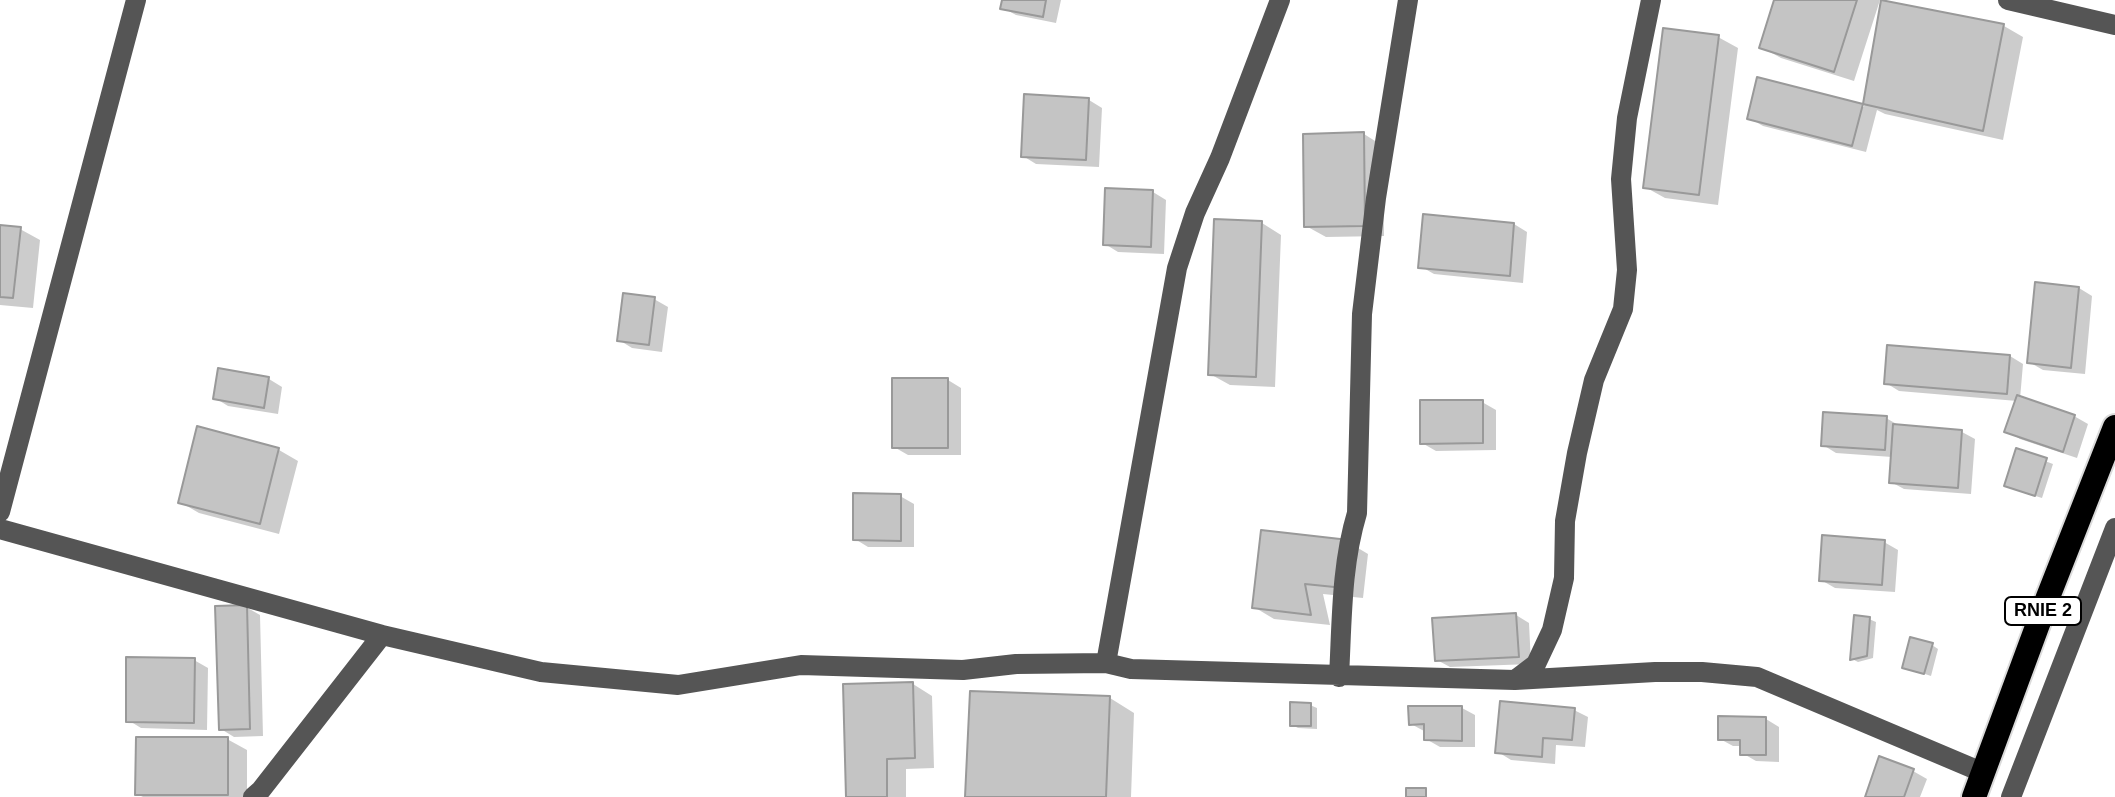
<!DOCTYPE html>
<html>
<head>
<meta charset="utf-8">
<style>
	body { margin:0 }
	canvas { display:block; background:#fff }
</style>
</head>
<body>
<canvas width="2115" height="797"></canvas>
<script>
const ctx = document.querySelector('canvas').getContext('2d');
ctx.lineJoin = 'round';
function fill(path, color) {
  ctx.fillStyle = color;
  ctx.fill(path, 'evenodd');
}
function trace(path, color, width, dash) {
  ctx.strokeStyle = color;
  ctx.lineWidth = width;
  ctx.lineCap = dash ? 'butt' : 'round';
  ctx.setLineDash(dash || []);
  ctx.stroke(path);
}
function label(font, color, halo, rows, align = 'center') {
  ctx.font = font + ' Helvetica,sans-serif';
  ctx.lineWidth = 7;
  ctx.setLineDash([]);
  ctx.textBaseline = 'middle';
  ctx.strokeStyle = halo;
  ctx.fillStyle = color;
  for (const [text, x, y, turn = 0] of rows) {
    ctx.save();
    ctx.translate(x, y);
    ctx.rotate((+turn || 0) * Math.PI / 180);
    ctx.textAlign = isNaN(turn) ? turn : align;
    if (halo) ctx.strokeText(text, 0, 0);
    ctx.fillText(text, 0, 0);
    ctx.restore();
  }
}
fill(new Path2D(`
	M1004,0h57l-5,23 -40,-8 -13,-7z
	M1776,0h104l-26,81 -73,-23 -20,-11z
	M1882,2l122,24 19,11 -20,103 -118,-26 -8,-4 -11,42 -103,-26 -14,-8 10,-38 105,27z
	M1718,37l20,11 -20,157 -53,-7 -20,-11z
	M1089,100l13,8 -3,59 -63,-3 -13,-8z
	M1364,134l19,12 1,90 -58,1 -20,-11z
	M1153,192l13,8 -2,54 -46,-2 -13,-8z
	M1425,216l89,8 13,8 -4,51 -89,-9 -14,-8z
	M1262,223l19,12 -6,152 -45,-2 -20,-11z
	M0,227l20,2 20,11 -7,68 -33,-3z
	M2079,288l13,8 -7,78 -42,-4 -14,-8z
	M654,299l14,8 -6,45 -30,-4 -13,-8z
	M2010,356l13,8 -3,35 54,17 14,8 -11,34 -57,-19 -13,-8 10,-30 -118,-10 -13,-8z
	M219,370l50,9 13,8 -4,27 -50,-8 -13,-8z
	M948,380l13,8v67h-53l-14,-8z
	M1482,402l14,8v40l-60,1 -14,-8z
	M1886,418l14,8 62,6 13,7 -4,55 -67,-5 -13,-7 1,-25 -56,-4 -13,-8z
	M199,429l80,21 19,11 -19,73 -80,-21 -19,-11z
	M2018,451l35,13 -11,34 -29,-9z
	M900,496l14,8v43h-46l-13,-8z
	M1348,542l20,12 -5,44 -40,-4 7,31 -56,-6 -20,-12z
	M1884,542l14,8 -3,42 -60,-4 -14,-8z
	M246,607l14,8 3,121 -29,1 -13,-8z
	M1516,615l13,8 2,41 -81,3 -13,-7z
	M1869,619l7,3 -3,36 -15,4 -6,-3z
	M1932,645l6,4 -7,27 -27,-9z
	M194,660l14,8 -1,62 -66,-2 -13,-8z
	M913,684l19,12 2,72 -28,1v28h-58z
	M1110,698l24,15 -3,84h-164z
	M1310,705l7,3v21l-19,-1 -6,-3z
	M1462,708l13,7v32h-35l-14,-8 -2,-8 -13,-7z
	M1574,710l14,7 -3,30 -29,-2 -1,19 -44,-4 -13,-8z
	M1766,719l13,8v35l-23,-1 -14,-8v-7h-9l-13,-7z
	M227,739l20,11v47h-104l-6,-3z
	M1880,759l33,12 14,8 -7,18h-53z`), '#0003');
const building = new Path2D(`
	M1002,0h44l-3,17 -43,-8z
	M1774,0h83l-23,72 -75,-24z
	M1881,0l123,24 -21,107 -120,-27z
	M1663,28l56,7 -20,160 -56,-7z
	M1757,77l106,27 -11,42 -105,-27z
	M1024,94l65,4 -3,62 -65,-3z
	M1364,132l1,94 -61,1 -1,-93z
	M1105,188l48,2 -2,57 -48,-2z
	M1423,214l91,9 -4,53 -92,-8z
	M1214,219l48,2 -6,156 -48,-2z
	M0,225l21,2 -8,71 -13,-1z
	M2035,282l44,5 -8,81 -44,-5z
	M623,293l32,4 -6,48 -32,-4z
	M1887,345l123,10 -3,39 -123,-10z
	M218,368l51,9 -5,31 -51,-9z
	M892,378h56v70h-56z
	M2017,395l58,20 -12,37 -59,-20z
	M1420,400h63v43l-63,1z
	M1823,412l64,4 -2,34 -64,-4z
	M1893,424l69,6 -4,58 -69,-5z
	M197,426l82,22 -19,76 -82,-21z
	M2016,448l31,10 -12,38 -31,-10z
	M853,493l48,1v47l-48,-1z
	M1261,530l88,10 -5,48 -39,-4 6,31 -59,-7z
	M1822,535l63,5 -3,45 -63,-4z
	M247,605l3,124 -31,1 -4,-124z
	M1516,613l3,44 -84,4 -3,-43z
	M1854,615l16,2 -3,39 -17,4z
	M1910,637l23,6 -9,31 -22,-6z
	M126,657l69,1 -1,65 -68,-1z
	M913,682l2,76 -28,1v38h-41l-3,-113z
	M970,691l140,5 -4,101h-141z
	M1500,701l75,7 -3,32 -29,-2 -1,19 -47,-4z
	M1290,702l21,1v23h-21z
	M1408,706h54v35l-38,-1v-16l-15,1z
	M1718,716l48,1v38h-26v-15h-22z
	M136,737h92v58h-93z
	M1879,756l35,13 -10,28h-39z
	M1406,788h20v9h-20z`);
fill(building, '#c4c4c4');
trace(building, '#999', 2);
const highway = new Path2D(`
	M1974,797l74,-200 67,-170`);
trace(highway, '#dbdbdb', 28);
trace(new Path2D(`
	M2008,0l107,25
	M0,512l136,-512
	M0,529l382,106 159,37 137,13 123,-20 162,5 53,-6 90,-1 25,6 384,11 140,-8h47l55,5 227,96
	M1106,663l71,-395 18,-55 25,-55 60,-158
	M1339,677c3,-55 2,-111 18,-164l5,-199 14,-116 32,-198
	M1515,680l21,-16 16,-34 12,-52 1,-57 12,-68 17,-73 29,-71 4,-39 -6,-91 6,-61 24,-118
	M253,797l8,-7 121,-155
	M2011,797l104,-269`), '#555', 20);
trace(highway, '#000', 24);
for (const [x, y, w] of [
	[2043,611,76]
]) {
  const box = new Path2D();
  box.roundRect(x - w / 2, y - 14, w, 28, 6);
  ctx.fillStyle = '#fff';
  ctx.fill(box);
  trace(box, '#000', 2);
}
label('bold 18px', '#000', null, [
	["RNIE 2",2043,611]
]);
</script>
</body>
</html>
